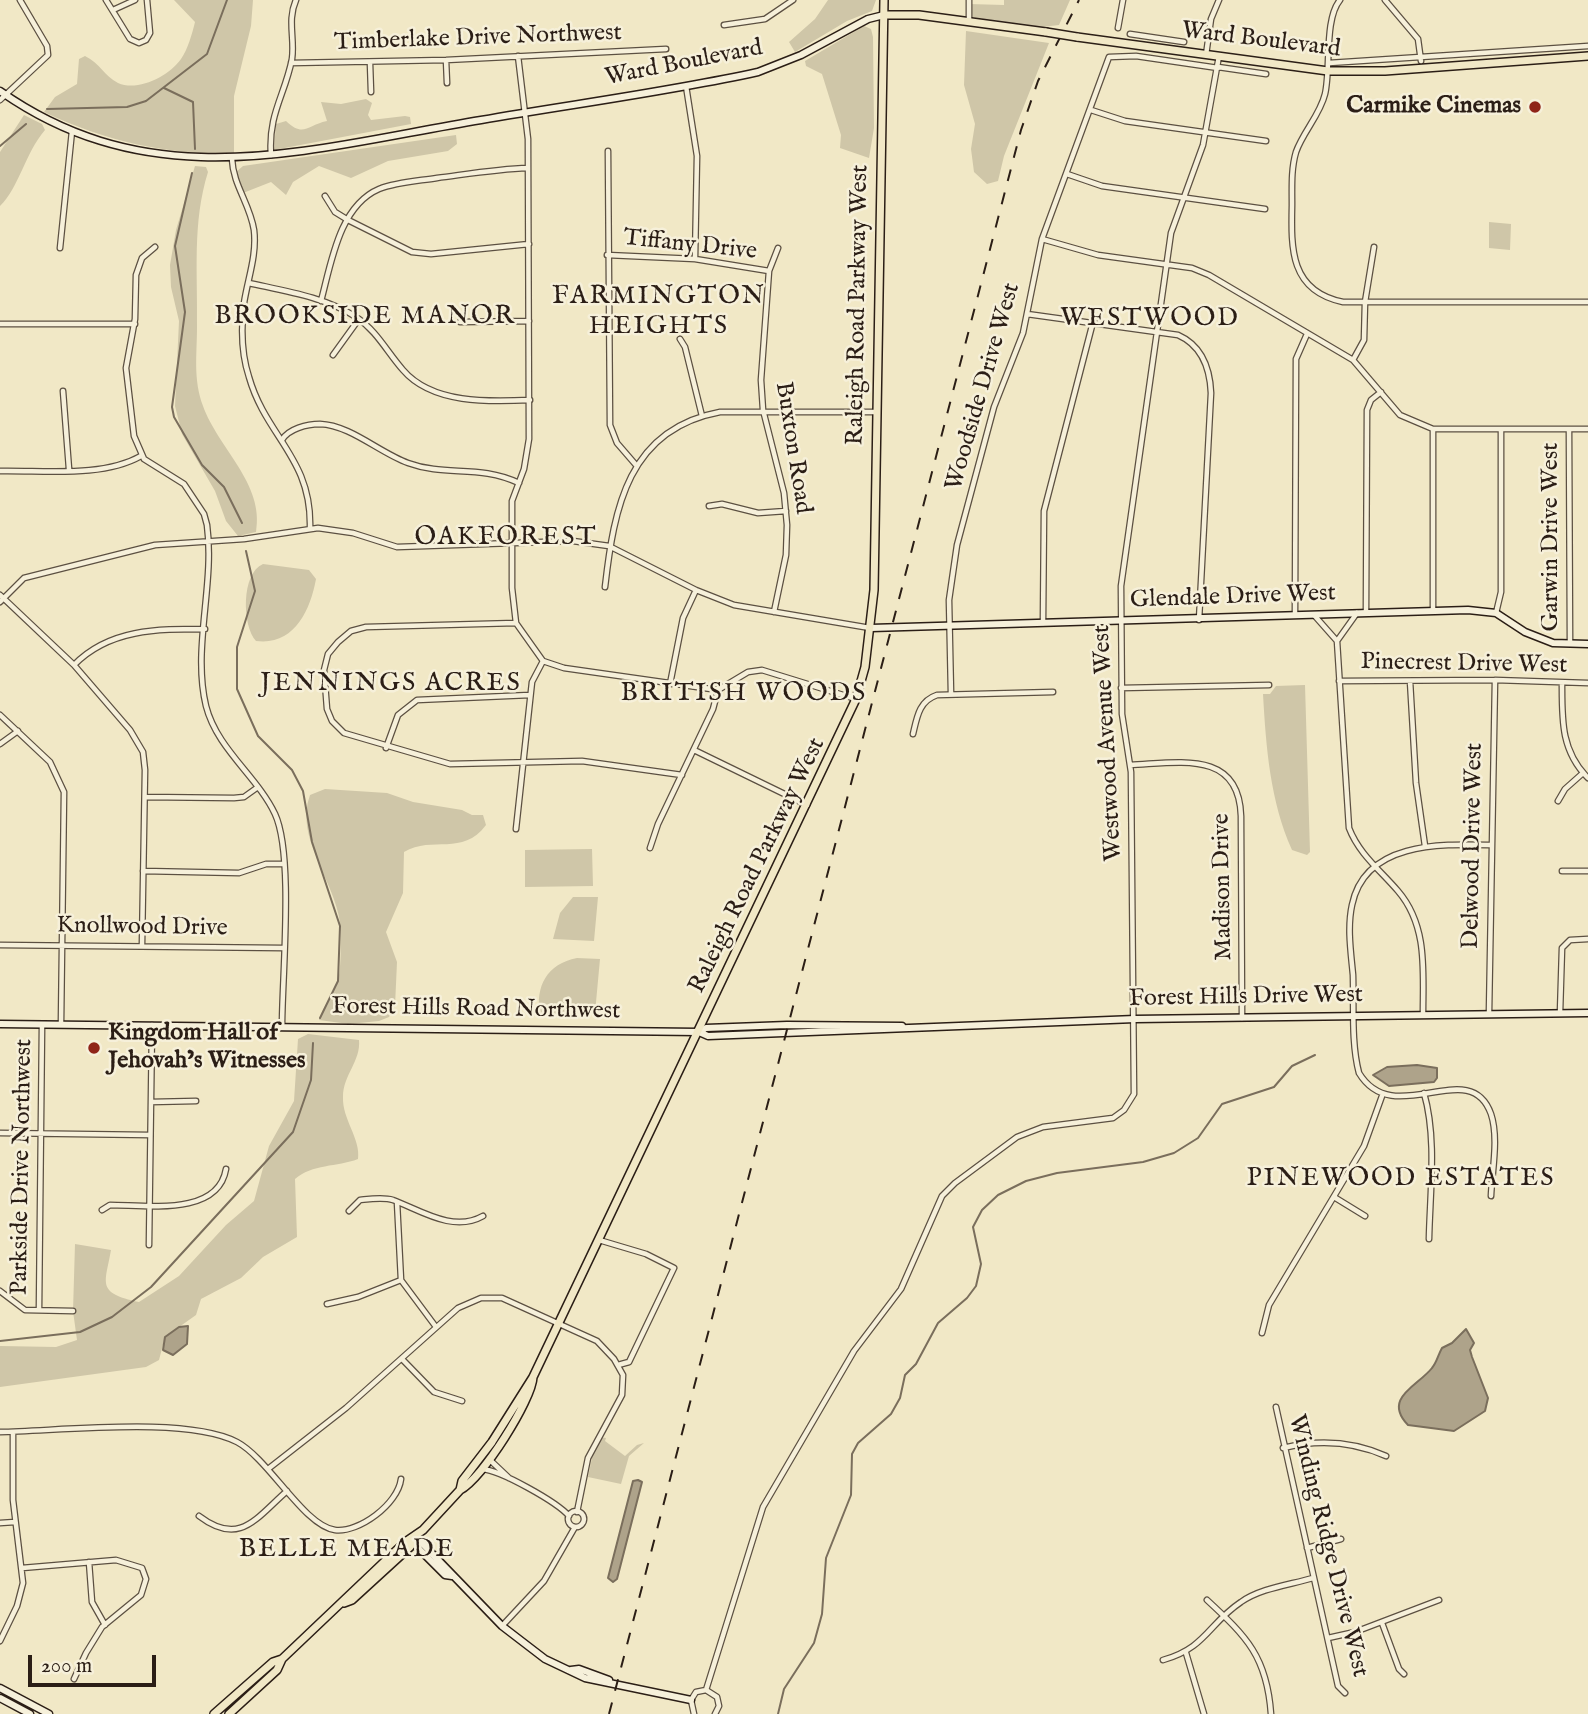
<!DOCTYPE html>
<html>
<head>
<meta charset="utf-8">
<style>
	body { margin:0 }
	#map { position:relative; width:1588px; height:1714px; overflow:hidden; background:#f1e8c6; font-family:"IM FELL English",serif }
	canvas { display:block }
	.scale { position:absolute; left:28px; top:1655px; width:128px; height:32px; box-sizing:border-box; border:4px solid #2b1e16; border-top:0; padding-left:9px; font-size:21px; line-height:24px; white-space:nowrap; color:#2b1e16; -webkit-text-stroke:5px #f6f0da; paint-order:stroke }
</style>
</head>
<body>
<div id="map">
<canvas width="1588" height="1714"></canvas>
<div class="scale">200 m</div>
</div>
<script>
const ctx = document.querySelector('canvas').getContext('2d');
ctx.lineJoin = 'round';
function fill(path, color) {
  ctx.fillStyle = color;
  ctx.fill(path, 'evenodd');
}
function trace(path, color, width, dash) {
  ctx.strokeStyle = color;
  ctx.lineWidth = width;
  ctx.lineCap = dash ? 'butt' : 'round';
  ctx.setLineDash(dash || []);
  ctx.stroke(path);
}
function label(font, color, halo, rows, align = 'center') {
  ctx.font = font + ' "IM FELL English",serif';
  ctx.lineWidth = 5;
  ctx.setLineDash([]);
  ctx.textBaseline = 'middle';
  ctx.strokeStyle = halo;
  ctx.fillStyle = color;
  for (const [text, x, y, turn = 0] of rows) {
    ctx.save();
    ctx.translate(x, y);
    ctx.rotate((+turn || 0) * Math.PI / 180);
    ctx.textAlign = isNaN(turn) ? turn : align;
    if (halo) ctx.strokeText(text, 0, 0);
    ctx.fillText(text, 0, 0);
    ctx.restore();
  }
}
fill(new Path2D(`
	M174,0h79l-2,26 -17,70v58c-71,0 -126,-12 -190,-42l11,-15 22,-13 2,-25 6,-3c15,7 19,20 33,27 20,9 51,-7 63,-24 7,-10 11,-25 14,-37z
	M828,0h48l-4,11 -25,10 -52,31 -6,-10 26,-23z
	M1004,0h66l-11,25 -17,2 -73,-10v-13l35,1z
	M864,26l7,3 2,8 1,91 -5,30 -29,-10 1,-13 -19,-61 -16,-8 -1,-5z
	M966,31l83,12 -45,113 -6,25 -11,3 -13,-12 -3,-23 4,-25 -11,-39z
	M366,99l6,4 -4,12 3,5 34,-4 5,1 1,7 -137,26 2,-26 10,-3c18,17 21,4 41,0l-6,-19 20,2z
	M24,115l18,9 3,6c-20,23 -26,58 -45,76v-54z
	M456,135l1,9 -9,7 -60,10 -37,17 -32,-12 -26,16 -7,13 -15,-13 -28,11 -8,-20 8,-7z
	M195,166l11,1 2,5c-16,51 -10,102 -11,155 0,28 -4,52 6,79 15,42 62,78 53,126l-18,4 -12,-15 -11,-30 -33,-57 -7,-28 4,-85 -8,-34 -1,-22 6,-35z
	M1489,222l22,2 -1,26 -21,-2z
	M263,564l46,6 7,9c-6,33 -23,67 -60,62 -14,-15 -15,-68 7,-77z
	M1305,685l5,167 -3,3 -15,-5c-22,-49 -26,-103 -29,-156h7l6,-8z
	M325,789l62,4 26,9 49,8 10,5h11l3,10c-24,32 -53,10 -82,27l-1,41 -17,39 11,30 -2,44 -6,11 -10,4 -30,3 -30,-4c4,-13 11,-21 17,-33 6,-12 5,-51 4,-64 -5,-42 -46,-85 -30,-128z
	M592,849l1,37 -68,1v-37z
	M573,897h25l-4,44 -41,-2 7,-26z
	M577,958l23,1 -5,54 -55,2c-5,-29 7,-51 37,-57z
	M308,1034l51,6c2,21 -16,35 -16,57 -1,22 18,42 15,62 -21,8 -46,5 -63,20l2,58 -34,20 -22,21 -40,21 -5,16 -31,22 -6,23 -13,7 -146,20v-41l56,1 21,-7 -4,-29 2,-67 36,6c-6,34 -15,43 28,52l40,-26 47,-51 28,-24 15,-55 25,-45 4,-62z
	M600,1437l6,1 -1,3 20,15 12,-11 7,-2 -15,13 -8,28 -33,-7 5,-24z`), '#cfc6a8');
const water = new Path2D(`
	M1417,1065l20,3v10l-3,4 -45,4 -16,-11 14,-8z
	M188,1326l-1,18 -14,11 -10,-5 2,-13 14,-10z
	M1466,1329l8,14 -4,7 2,7 16,41 -3,13 -31,20 -46,-6c-26,-27 10,-39 24,-57 5,-6 6,-13 10,-20l10,-5z
	M638,1480l4,2 -25,97 -4,3 -5,-4 25,-97z`);
fill(water, '#aea38a');
trace(water, '#7a6e5c', 2);
trace(new Path2D(`
	M164,88l29,14 2,47
	M47,109l80,-2 19,-6 61,-47 20,-54
	M0,146l26,-22
	M192,173l-17,73 10,66 -13,95 2,10 28,48 22,22 18,36
	M246,551l9,40 -18,56v42l21,47 34,34 11,21 9,51 28,84 -2,55 -18,37
	M0,1341l80,-9 32,-15 39,-30 142,-155 18,-52 2,-37
	M778,1714l6,-25 30,-46 8,-29 4,-56 25,-63 1,-41 6,-11 33,-29 9,-16 5,-23 11,-11 22,-41 29,-25 9,-12 5,-22 -8,-37 9,-17 16,-15 28,-14 31,-8 86,-11 31,-9 24,-15 24,-34 52,-17 18,-21 23,-11`), '#7a6e5c', 2);
const street = new Path2D(`
	M106,0l24,39 9,4 7,-3 4,-7 -3,-33
	M1340,0c-16,19 -9,69 -15,94 -5,21 -22,38 -29,58 -5,17 -4,35 -4,53 -1,44 -2,86 51,97h245
	M1385,0l33,39 3,22
	M113,10l22,-10
	M969,21v-21
	M724,25l41,-6 28,-19
	M1118,28l5,-28
	M1130,34l54,8
	M1206,55l5,-36 8,-19
	M446,60l1,23
	M291,63l155,-3 220,-11
	M370,63l1,29
	M1329,63l259,-17
	M1218,67l48,7
	M686,86l11,70 -2,103
	M0,100l48,-45 -1,-9 -27,-46
	M1091,110l34,11 141,20
	M608,151l2,274 7,18 19,22
	M271,155c-3,-41 14,-60 21,-96 3,-20 -5,-39 4,-59
	M232,159c1,26 18,45 22,71 3,25 -6,48 -10,73 -3,25 -3,50 5,74 17,60 63,81 61,151
	M1067,174l35,12 163,23
	M325,196l10,16 13,8 64,32 19,2 98,-10
	M1042,239l56,16 94,13 17,7 144,85 47,55 33,14h155
	M155,247l-13,11 -6,17 -1,44 -9,49 8,68 10,23 40,25 20,30 3,11c8,60 -15,123 -1,181 11,43 51,70 69,108 19,41 7,163 7,213
	M60,248l12,-117
	M607,255l88,4 74,12
	M249,283c36,8 76,14 107,34 21,14 31,35 47,53 29,34 86,32 127,30
	M321,301c10,-37 18,-95 58,-112 18,-7 39,-8 58,-11 31,-4 60,-9 91,-10
	M1027,314l151,21c25,11 32,34 33,58l-12,227
	M460,322l69,-1
	M0,324h135
	M680,339l5,8 17,69
	M333,355l26,-36
	M1353,360l11,-20 1,-38 9,-55
	M63,391l6,78
	M1569,429l1,214
	M282,440c6,-11 25,-16 38,-16 30,1 60,29 88,39 38,14 71,1 111,20
	M0,471c44,-1 102,7 141,-15
	M709,506l13,-2 36,9 28,-2
	M605,587c9,-79 23,-158 115,-175h156
	M0,595l74,70 56,65 13,22 2,18 -3,175
	M0,602l24,-24 131,-33 89,-6 74,-11 35,5 44,14 176,-6 36,5 87,44 38,15 136,23
	M1433,610v-181
	M774,612l12,-57 1,-30 -3,-32 -21,-83 -2,-30 8,-109 9,-23
	M1366,612l1,-202 4,-10 10,-8
	M1496,613l5,-21v-162
	M1295,614l1,-255 11,-25
	M1314,615l23,26 12,187c10,26 31,42 49,63 30,35 25,80 25,124
	M516,623l-150,4 -15,4 -13,11 -10,12 -4,16 3,39 5,12 12,12 106,31 132,-3 100,14
	M1043,623l1,-112 49,-189
	M1337,641l20,-28
	M543,661l21,7 154,22 30,-18 14,-2 94,29
	M74,665c35,-36 83,-36 131,-36
	M1339,681l156,-1 93,3
	M1410,681l6,102 9,63
	M670,684l13,-66 13,-28
	M1562,684c0,36 -1,67 26,94
	M1121,688l148,-3
	M951,694l-2,-94 8,-55 37,-138 29,-74 19,-94 67,-182 27,-1 82,12
	M0,715l50,47 14,30 -3,232
	M913,734c4,-17 6,-33 24,-39l116,-3
	M0,744l18,-13
	M386,748l12,-33 19,-15 113,-5
	M694,750l113,55
	M1130,765c48,-2 109,-16 111,51l1,202
	M145,797l89,1 10,-1 14,-10
	M1558,801l7,-12 18,-16
	M516,829l16,-147 11,-21 -27,-38 -4,-35v-87l12,-32 5,-30 -1,-300 -10,-83
	M650,848l8,-24 55,-115 5,-19
	M143,871l96,2 27,-9h18
	M1562,871h26
	M0,945l283,3
	M1489,1013l6,-333
	M1560,1013l2,-65 8,-8 18,-1
	M1424,1093c13,45 6,99 5,146
	M151,1102l45,-1
	M0,1133l150,2
	M1491,1196c1,-25 8,-58 0,-82 -21,-60 -97,17 -132,-41 -8,-30 -5,-67 -6,-98 -2,-22 -6,-47 -1,-70 13,-64 90,-61 140,-60
	M1334,1197l31,19
	M397,1202l4,78 35,47
	M102,1210l8,-5c35,0 108,12 116,-36
	M349,1211l11,-11c10,-1 23,-3 33,0 27,10 60,33 90,16
	M599,1240l47,14 28,14 -45,94 -11,3
	M149,1245l3,-220
	M0,1291l25,19 48,1
	M327,1304l31,-7 43,-17
	M39,1310l3,-285
	M1262,1333l7,-28 95,-159 18,-50
	M402,1359l32,33 28,9
	M1276,1407l62,279 7,7
	M0,1432c61,-1 186,-16 237,10 32,17 67,84 98,88 24,3 63,-26 66,-51
	M1283,1448c36,-9 69,-7 103,8
	M490,1460l19,18
	M268,1469l78,-61 112,-100 23,-10h21l95,43 17,18 9,16 -1,20 -34,63 -11,54
	M482,1469c18,1 75,33 87,47
	M568 1519a8 8 0 1 1 16 0a8 8 0 1 1-16 0Z
	M199,1516c41,31 57,2 88,-25
	M0,1523l15,-1
	M1307,1548l34,-9
	M89,1562l3,40 13,23
	M22,1568l94,-8 26,8 4,11 -5,16 -39,32 -16,26 -12,26
	M1207,1600c40,37 60,57 64,114
	M1382,1623l17,46 5,5
	M502,1626l42,-45 31,-54
	M1328,1638l27,-6 84,-32
	M0,1641l17,-35 6,-23 -10,-83v-68
	M1186,1653l18,61
	M1163,1660c43,-12 45,-36 78,-58 20,-14 48,-17 72,-24
	M706,1690l57,-183 91,-156 47,-62 41,-93 13,-13 62,-46 26,-10 70,-9 11,-8 10,-16 -3,-322 -9,-58 -1,-128 50,-353 32,-88 16,-89
	M694,1714l-3,-14 5,-8 10,-2 11,7 2,9 -4,8`);
const secondary = new Path2D(`
	M0,91c155,109 311,57 481,29 92,-16 186,-28 277,-48l43,-17 67,-36 16,-4
	M871,628l597,-18 28,3 29,19 28,11 35,1
	M0,1024l699,8 9,4 427,-17 453,-6
	M699,1032l7,-4 81,-3 115,1
	M416,1537l86,89 43,33 40,19 106,22
	M410,1540l35,35 7,1
	M571,1670l8,-1 30,11
	M0,1688l49,26
	M0,1698l30,16`);
const primary = new Path2D(`
	M884,15h35l127,17
	M1077,37l251,34h57l203,-15
	M460,1490c22,-11 72,-90 73,-113
	M344,1603l8,-3 58,-53 4,-8
	M214,1714l59,-52 9,-3 122,-116 19,-13 37,-40 2,-9 30,-39 41,-65 323,-678 9,-32 9,-77 10,-590
	M229,1714l48,-44 5,-11`);
trace(street, '#5c5042', 7);
trace(secondary, '#2b1e16', 9);
trace(primary, '#2b1e16', 10);
trace(street, '#f6f0da', 4.5);
trace(secondary, '#f6f0da', 6);
trace(primary, '#f1e8c6', 7);
trace(new Path2D(`
	M609,1714l412,-1584 17,-49 41,-81`), '#2b1e16', 2, [12, 12]);
const primaryBridge = new Path2D(`
	M1046,32l31,5`);
trace(primaryBridge, '#2b1e16', 10, []);
trace(primaryBridge, '#f1e8c6', 7);
for (const [x, y, r, color] of [
	[1535,107,7,"#8f2418"],
	[94,1048,7,"#8f2418"]
]) {
  const dot = new Path2D();
  dot.arc(x, y, r, 0, 2 * Math.PI);
  ctx.fillStyle = color;
  ctx.fill(dot);
  trace(dot, '#f6f0da', 2.5);
}
label('24px', '#2b1e16', '#f6f0da', [
	["Timberlake Drive Northwest",478,39,-2],
	["Ward Boulevard",1261,41,7],
	["Ward Boulevard",684,64,-11],
	["Tiffany Drive",690,246,6],
	["Raleigh Road Parkway West",859,305,-89],
	["Woodside Drive West",984,387,-74],
	["Buxton Road",792,448,81],
	["Garwin Drive West",1552,537,-90],
	["Glendale Drive West",1233,598,-2],
	["Pinecrest Drive West",1464,665,1],
	["Westwood Avenue West",1109,743,-93],
	["Delwood Drive West",1474,846,-89],
	["Raleigh Road Parkway West",758,866,-64],
	["Madison Drive",1224,887,-91],
	["Knollwood Drive",142,928,1],
	["Forest Hills Drive West",1246,998,-1],
	["Forest Hills Road Northwest",476,1010,1],
	["Parkside Drive Northwest",23,1167,-89],
	["Winding Ridge Drive West",1327,1546,76]
]);
label('bold 24px', '#2b1e16', '#f6f0da', [
	["Carmike Cinemas",1521,107],
	["Kingdom Hall of",108,1034,"left"],
	["Jehovah’s Witnesses",108,1062,"left"]
], 'right');
ctx.letterSpacing = '2px';
label('26px', '#2b1e16', '#f6f0da', [
	["FARMINGTON",659,298],
	["HEIGHTS",659,328],
	["BROOKSIDE MANOR",365,318],
	["WESTWOOD",1150,320],
	["OAKFOREST",506,539],
	["JENNINGS ACRES",391,685],
	["BRITISH WOODS",744,695],
	["PINEWOOD ESTATES",1401,1180],
	["BELLE MEADE",347,1551]
]);
ctx.letterSpacing = '0px';
</script>
</body>
</html>
